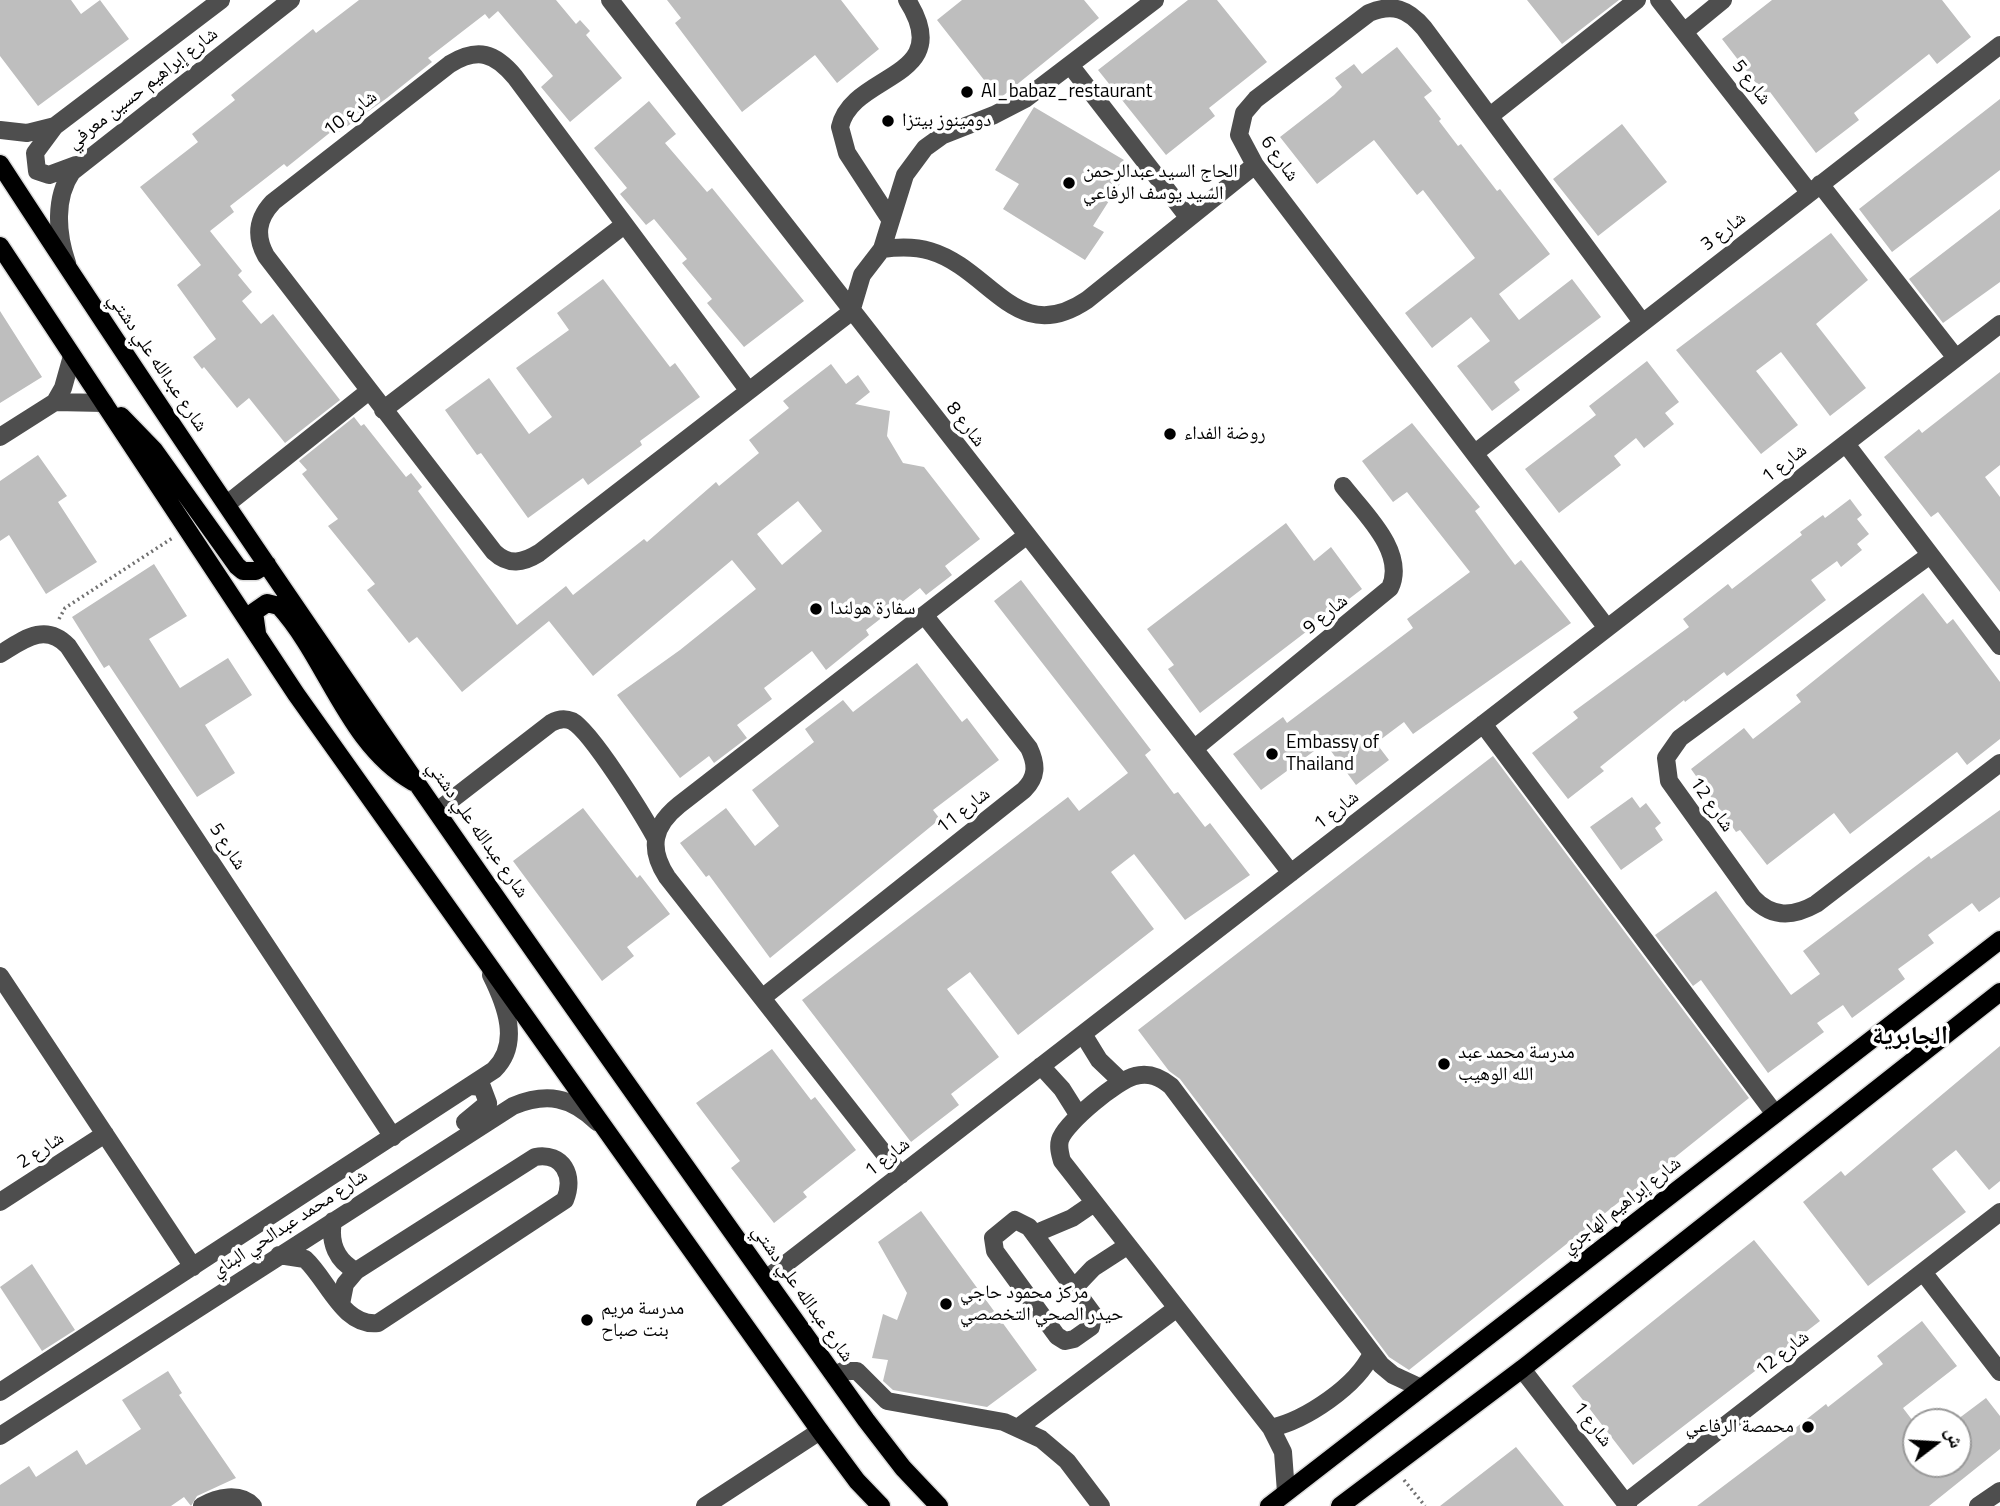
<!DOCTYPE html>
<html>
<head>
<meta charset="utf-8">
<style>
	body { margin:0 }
	#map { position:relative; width:2000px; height:1506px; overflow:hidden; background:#fff; font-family:"Titillium Web","Noto Naskh Arabic",sans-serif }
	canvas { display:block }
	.north { position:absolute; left:1902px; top:1408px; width:70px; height:70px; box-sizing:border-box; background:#fff; border:2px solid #999; border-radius:50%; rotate:73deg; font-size:19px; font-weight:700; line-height:28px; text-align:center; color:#000 }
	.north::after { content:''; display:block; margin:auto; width:24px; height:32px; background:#000; clip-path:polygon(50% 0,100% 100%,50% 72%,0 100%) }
</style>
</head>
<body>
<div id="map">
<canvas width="2000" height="1506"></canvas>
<div class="north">ش</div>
</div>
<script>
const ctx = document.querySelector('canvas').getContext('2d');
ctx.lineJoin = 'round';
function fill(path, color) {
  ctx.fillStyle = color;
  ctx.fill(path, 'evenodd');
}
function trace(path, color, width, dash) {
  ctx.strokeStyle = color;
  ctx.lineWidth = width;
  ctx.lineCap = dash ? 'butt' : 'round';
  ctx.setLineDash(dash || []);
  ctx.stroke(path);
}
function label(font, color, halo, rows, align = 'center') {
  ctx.font = font + ' "Titillium Web","Noto Naskh Arabic",sans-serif';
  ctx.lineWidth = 7;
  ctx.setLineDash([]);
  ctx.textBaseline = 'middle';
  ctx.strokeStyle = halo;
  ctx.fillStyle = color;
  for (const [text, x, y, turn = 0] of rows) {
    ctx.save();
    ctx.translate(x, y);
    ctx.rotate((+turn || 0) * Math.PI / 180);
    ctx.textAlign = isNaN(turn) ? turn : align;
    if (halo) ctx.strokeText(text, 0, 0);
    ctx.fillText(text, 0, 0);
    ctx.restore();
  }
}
fill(new Path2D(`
	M0,0h71l10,14 19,-14 29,39 -91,67 -38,-50z
	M359,0h197l20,24 4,-4 10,11 -4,4 36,43 -52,44 -29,-35 12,-11 -55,-65 -9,8 -4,-5 -57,44 4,4 -45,36 -52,37 -3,-4 -45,36 -3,-3 -54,42 4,6 -24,19 32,40 -4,4 14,17 -10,9 19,23 12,-10 67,86 -55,43 -36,-45 -12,10 -33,-41 -2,2 -9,-12 23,-18 -39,-54 24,-20 -61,-78 58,-45 -6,-8 43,-34 -4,-5 82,-66 3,4z
	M667,0h174l38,49 -42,34 -22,-28 -73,57 -67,-89 6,-5z
	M962,0h122l15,18 -100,81 -62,-79z
	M1188,0h29l50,62 -58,46 6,8 -49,39 -68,-85z
	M1527,0h92l-57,44z
	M1772,0h170l29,37 -34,27 -8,-10 -75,59 5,7 -43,33 -46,-61 -4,4 -44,-57z
	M1397,47l35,44 -8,6 17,22 -2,2 19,25 3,-2 36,47 3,-2 50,65 -51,40 20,26 53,-41 29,38 -87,65 6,8 -28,21 -35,-45 33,-25 -19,-24 -39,31 -27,-35 70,-55 -52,-68 -6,5 -43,-55 -57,44 -37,-47 54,-42 8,-8 -7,-9 19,-14 8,10z
	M2000,99v71l-108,82 -33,-43z
	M649,101l27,33 -11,9 42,49 5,-4 92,113 -60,46 -37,-44 5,-4 -30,-36 5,-4 -33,-40 -8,6 -26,-31 7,-6 -33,-40z
	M1034,107l90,53 -11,18 8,4 -28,44 11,6 -19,28 -82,-51 16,-25 -24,-14z
	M1622,124l45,58 -69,54 -45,-57z
	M2000,209v73l-57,41 -34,-44z
	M1831,233l37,47 -52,44 50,64 -36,28 -49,-64 -25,19 42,54 -37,29 -85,-104z
	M603,279l67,88 5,-4 25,34 -60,44 2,4 -54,40 -5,-7 -55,40 -47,-65 -4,2 -32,-45 44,-32 40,56 23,-17 -36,-49 53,-38 -12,-17z
	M0,311l42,66 -42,26z
	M1647,361l32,41 -14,11 9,11 -30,24 -8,-10 -22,18 7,9 -62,48 -34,-44 71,-54 -7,-9z
	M831,364l15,20 12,-9 12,17 -15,12 35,7 -3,25 16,27 21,4 56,72 -35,27 7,9 -26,20 -6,-7 -54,42 3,5 -43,35 -14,-19 -48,37 8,11 -35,26 10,13 -33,25 -5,-7 -29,22 -63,-83 63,-45 76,-61 -24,-29 -139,116 -44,-55 -87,71 -45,-55 -8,6 -42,-53 8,-6 -47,-58 10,-7 -36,-45 5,-4 -8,-9 55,-44 7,9 3,-2 42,53 5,-4 11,14 -4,4 99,134 49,-39 7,9 71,-56 3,3 69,-60 3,4 40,-33 -10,-13 40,-32 -6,-7zM798,501l24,30 -40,34 -25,-31z
	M2000,372v93l-15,12 15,20v95l-62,-80 -7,5 -47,-60 35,-28 3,4z
	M1412,423l68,84 -5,4 40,54 6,-5 50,63 -158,111 -9,-12 -28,21 13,17 -33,25 -31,-42 -64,47 -28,-36 50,-37 4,6 126,-95 -6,-9 63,-47 -63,-80 -14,10 -31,-41z
	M38,455l29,41 -9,6 39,60 -51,32 -37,-59 -9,6v-60z
	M1850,499l12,16 -5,4 12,15 -12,10 5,6 -21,17 -4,-6 -26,19 15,20 -99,76 -3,-4 -39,30 -1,-2 -84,67 4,4 -36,28 -36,-46 46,-35 -5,-6 116,-85 -6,-8 45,-35 4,5 70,-54 -2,-3 23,-17 2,3z
	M1286,523l28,38 17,-14 31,42 -162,124 -32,-44 6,-4 -27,-36z
	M154,564l33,52 -38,23 31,49 48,-30 24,37 -47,30 30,48 -38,24 -88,-132 -5,3 -32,-51z
	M1021,580l130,170 -6,5 29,39 4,-2 27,35 5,-4 40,52 -65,45 -51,-66 -23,18 43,57 -136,106 -48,-63 -23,17 52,68 -48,37 8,11 -48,37 -109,-142 266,-203 11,14 49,-38 -134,-172z
	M1923,593l24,31 6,-5 47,63v57l-33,26 -10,-13 -107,82 -16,-21 -67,52 -27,-35 -4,2 -45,-63 53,-41 9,11 48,-37 -5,-7z
	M917,663l45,59 5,-4 32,42 -66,50 7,9 -170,139 -61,-83 -3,2 -26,-34 46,-35 29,38 24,-20 -27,-36 62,-48 -9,-13 38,-29 10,12z
	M1493,756l256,342 -340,272 -20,-13 -209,-278 -11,-8 -31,-41z
	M1632,797l8,11 6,-5 15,20 -6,5 8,12 -42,30 -31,-43z
	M583,808l54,70 3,-3 30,39 -43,33 7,9 -32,25 -89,-120z
	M2000,810v87l-21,15 -7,-9 -44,32 6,8 -36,26 7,10 -53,39 -9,-13 -26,18 7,9 -56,41 -67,-93 -8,6 -38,-51 61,-44 75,104 29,-21 -17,-23 126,-95 2,3z
	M2000,1046v135l-11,9 -33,-40 -24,19 34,43 -98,74 -65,-84 38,-31 4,5z
	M772,1049l39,51 4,-3 41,53 -53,42 4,5 -33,26 -43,-55 9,-7 -44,-58z
	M921,1211l116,159 -50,37 -94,-17 -10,-9 5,-21 -16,-2 11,-44 14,6 10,-27 -29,-51z
	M1754,1240l66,81 -187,144 -61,-79z
	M32,1264l43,66 -33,21 -42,-64z
	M1922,1321l35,45 -54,42 13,17v39h42v-45l28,-21 14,18v33l-71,57h-232l94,-71 -2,-2 37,-29 2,3 55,-43 -6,-8z
	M168,1371l14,22 -3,2 57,83 -39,18 -6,10 -7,-9 -13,9h-171v-21l29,-19 7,11 41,-27 9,15 55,-36 -19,-29z
	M1516,1447l48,59h-124z`), '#bebebe');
const major = new Path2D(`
	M0,164c277,426 571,843 866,1256l37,48 36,38
	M0,246l296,448 524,737 37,50 24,25
	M121,416l33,34 83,116 6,5h13l11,-7
	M257,633l-3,-21 13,-9 12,3c49,54 68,138 134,176
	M1269,1506l731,-566
	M1340,1506l182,-137 478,-377`);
trace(major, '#dbdbdb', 21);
trace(new Path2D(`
	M59,619l6,-11 109,-71
	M1404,1480l21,26`), '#707070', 3.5, [2, 3.5]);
trace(new Path2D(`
	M610,0l681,873
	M1659,0l150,192
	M1684,32l39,-32
	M1070,65l118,152
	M1490,116l147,-116
	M55,126l-20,27 2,18 12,4 27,-10
	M0,130l27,3 28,-7 166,-126
	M1820,184l136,174
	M890,219l-43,-66 -7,-26c12,-55 118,-47 67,-127
	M882,249c16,-2 32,-3 48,2 61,18 86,97 157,49l168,-135
	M67,263c-10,-29 -13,-65 5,-91l219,-172
	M748,390l-233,-313c-20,-24 -37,-30 -65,-13l-177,138c-16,17 -18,34 -7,54l228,296c15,14 29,11 45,1l312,-241 11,-37 20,-26 23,-74 20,-27 18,-13 51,-20 31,-16 130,-99
	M55,402l8,-14 9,-32
	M383,410l241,-185
	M0,437l55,-35 49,1
	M1846,444l154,202
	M1475,453l525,-408
	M227,504l142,-113
	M1930,555l-250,183 -14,20 3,23 84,117c19,20 40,19 63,6l184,-141
	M1607,628l-352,-463 -16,-30 5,-22 12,-14 113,-86c24,-10 39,-4 55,15l218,294
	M0,654c23,-14 45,-32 68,-8l325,491
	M1483,724l292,390
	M1195,748l195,-160c17,-36 -27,-76 -47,-102
	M437,811l114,-88c7,-4 14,-5 21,-2 19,10 71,94 83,116
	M0,976l193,291
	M762,998l262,-208c13,-13 13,-25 5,-42l-104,-132
	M1083,1034l16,26 23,22
	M1041,1066l21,23 17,27
	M465,1122l23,-19 -6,-16 -11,-1
	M901,1175l-234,-298c-19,-29 -14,-51 12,-72l347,-269
	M0,1202l105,-68
	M1015,1220l14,7 64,87 -2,13 -17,12 -9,2 -8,-5 -62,-85 -2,-13z
	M333,1221c-4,22 4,40 23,50
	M1034,1234l38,-16 22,-15
	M279,1255l26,4c23,21 38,68 73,64l187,-123c10,-24 -2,-48 -30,-43l-179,114 -11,13 -4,20
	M1923,1272l77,100
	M766,1279l1234,-955
	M1074,1288l19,-20 34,-22
	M1522,1369l106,137
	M835,1376l8,-5h14l30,30 117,21 37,17 26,22 34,45
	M0,1392l494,-322c27,-26 12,-65 -3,-95
	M1019,1427l158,-119
	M1271,1428c35,-8 86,-42 101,-75
	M0,1436l513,-330c34,-14 58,-9 84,16
	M1286,1492l-3,-40 -12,-24 -209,-267c-2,-7 -4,-14 -2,-21 5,-17 58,-60 75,-64 14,-4 25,1 36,10l210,279 12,10 28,13
	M1625,1503l375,-291
	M202,1506c15,-9 38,-14 51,0
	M705,1506l115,-75
	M1978,1506l22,-15`), '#4e4e4e', 18);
trace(major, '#000', 18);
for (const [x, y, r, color] of [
	[967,92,7,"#000"],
	[888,121,7,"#000"],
	[1069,183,7,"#000"],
	[1170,434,7,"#000"],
	[816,609,7,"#000"],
	[1272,754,7,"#000"],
	[1444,1064,7,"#000"],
	[946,1304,7,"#000"],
	[587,1320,7,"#000"],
	[1808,1427,7,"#000"]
]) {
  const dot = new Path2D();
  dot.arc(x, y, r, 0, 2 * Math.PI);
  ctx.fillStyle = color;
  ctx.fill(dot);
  trace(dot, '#fff', 2.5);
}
label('19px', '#000', '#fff', [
	["شارع 5",1751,83,52],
	["شارع إبراهيم حسين معرفي",143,89,-38],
	["شارع 10",351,114,-38],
	["شارع 6",1279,159,54],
	["شارع 3",1724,232,-38],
	["شارع عبدالله علي دشتي",157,363,56],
	["شارع 8",965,425,52],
	["شارع 1",1785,464,-38],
	["شارع 9",1326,615,-39],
	["شارع 12",1711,805,55],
	["شارع 11",964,811,-38],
	["شارع 1",1337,811,-38],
	["شارع عبدالله علي دشتي",477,830,55],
	["شارع 5",227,847,57],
	["شارع 2",41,1151,-33],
	["شارع 1",888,1158,-38],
	["شارع إبراهيم الهاجري",1622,1206,-38],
	["شارع محمد عبدالحي البناي",290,1224,-33],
	["شارع عبدالله علي دشتي",802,1294,55],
	["شارع 12",1783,1354,-38],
	["شارع 1",1592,1425,52]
]);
label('19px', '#000', '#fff', [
	["Al_babaz_restaurant",981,92],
	["دومينوز بيتزا",902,121],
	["الحاج السيد عبدالرحمن",1083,172],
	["السيد يوسف الرفاعي",1083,194],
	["روضة الفداء",1184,434],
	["سفارة هولندا",830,609],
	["Embassy of",1286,743],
	["Thailand",1286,765],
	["مدرسة محمد عبد",1458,1053],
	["الله الوهيب",1458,1075],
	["مركز محمود حاجي",960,1293],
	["حيدر الصحي التخصصي",960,1315],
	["مدرسة مريم",601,1309],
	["بنت صباح",601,1331],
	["محمصة الرفاعي",1794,1427,"right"]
], 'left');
label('bold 26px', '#000', '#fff', [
	["الجابرية",1910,1038]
]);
</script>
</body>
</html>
